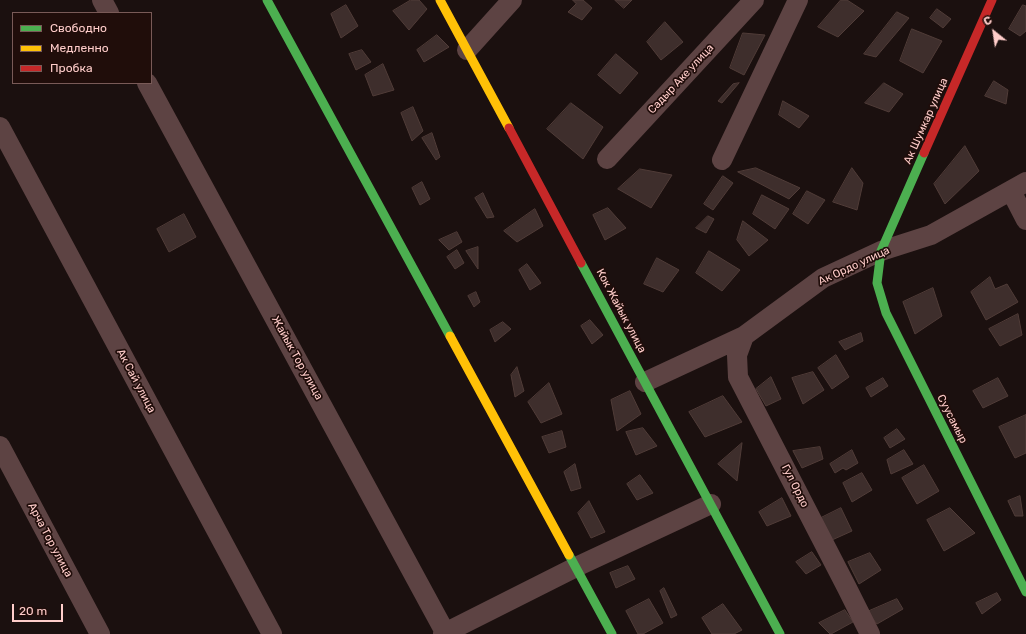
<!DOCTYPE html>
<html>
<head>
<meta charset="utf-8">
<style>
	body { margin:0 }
	#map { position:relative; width:1026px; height:634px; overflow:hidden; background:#1b100f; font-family:Rubik,sans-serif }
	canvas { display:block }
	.legend { position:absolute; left:12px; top:12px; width:140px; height:72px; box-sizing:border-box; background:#200d0a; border:1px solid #795a57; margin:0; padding:5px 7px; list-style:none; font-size:12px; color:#ffcdca }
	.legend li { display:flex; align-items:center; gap:8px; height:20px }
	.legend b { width:20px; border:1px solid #795a57 }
	.north { position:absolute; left:974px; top:12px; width:40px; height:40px; -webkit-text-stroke:3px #200d0a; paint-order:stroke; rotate:330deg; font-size:11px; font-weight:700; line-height:16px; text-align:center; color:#ffcdca }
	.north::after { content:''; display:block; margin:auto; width:14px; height:18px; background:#ffcdca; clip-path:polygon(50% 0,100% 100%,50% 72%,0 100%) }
	.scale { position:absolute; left:12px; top:604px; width:51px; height:18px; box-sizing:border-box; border:2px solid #ffcdca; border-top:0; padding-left:5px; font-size:12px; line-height:14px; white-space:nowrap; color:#ffcdca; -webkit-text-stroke:3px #200d0a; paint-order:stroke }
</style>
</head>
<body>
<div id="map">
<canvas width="1026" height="634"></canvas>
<ul class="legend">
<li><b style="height:5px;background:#4caf50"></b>Свободно</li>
<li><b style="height:5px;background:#ffc107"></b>Медленно</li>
<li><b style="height:5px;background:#c62828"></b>Пробка</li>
</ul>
<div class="north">С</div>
<div class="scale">20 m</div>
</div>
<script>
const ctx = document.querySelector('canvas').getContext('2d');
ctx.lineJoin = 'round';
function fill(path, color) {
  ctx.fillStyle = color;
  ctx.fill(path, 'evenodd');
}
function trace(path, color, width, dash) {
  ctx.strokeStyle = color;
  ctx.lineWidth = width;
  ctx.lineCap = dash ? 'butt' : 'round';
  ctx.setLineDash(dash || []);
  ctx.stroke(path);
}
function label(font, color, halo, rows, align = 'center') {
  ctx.font = font + ' Rubik,sans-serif';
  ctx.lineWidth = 3.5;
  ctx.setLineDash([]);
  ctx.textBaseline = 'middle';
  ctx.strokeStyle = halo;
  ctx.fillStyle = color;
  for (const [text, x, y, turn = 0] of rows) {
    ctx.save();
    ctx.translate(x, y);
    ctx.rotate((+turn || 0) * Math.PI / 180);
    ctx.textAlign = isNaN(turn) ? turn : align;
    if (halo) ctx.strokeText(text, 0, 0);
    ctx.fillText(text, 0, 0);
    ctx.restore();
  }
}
const building = new Path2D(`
	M411,0h8l8,9 -18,21 -16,-19z
	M573,0h10l9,8 -10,12 -14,-8 8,-8z
	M615,0h17l-8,8z
	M841,0h6l17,11 -26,26 -20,-10z
	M346,5l12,21 -17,12 -10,-24z
	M1023,5l3,1v25l-6,5 -11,-7z
	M937,9l14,10 -8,9 -13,-10z
	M897,12l12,6 -33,39 -12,-3z
	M665,22l18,20 -22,18 -14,-18z
	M912,29l30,12 -19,32 -23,-12z
	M743,33l22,2 -21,40 -14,-7z
	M437,35l12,12 -25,15 -7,-12z
	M362,50l9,12 -15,8 -7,-16z
	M616,54l22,19 -18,21 -22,-19z
	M383,64l11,26 -21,6 -8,-21z
	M994,81l14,9 -2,14 -21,-8z
	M739,83l-17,20 -4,-2 15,-17z
	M884,83l19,11 -14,18 -24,-9z
	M783,101l26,15 -10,12 -20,-13z
	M571,103l32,24 -20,32 -36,-30z
	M413,107l10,24 -11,10 -11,-28z
	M432,133l8,24 -4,3 -14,-22z
	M965,146l14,25 -34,33 -11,-20z
	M756,168l44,20 -11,11 -51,-27z
	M852,168l11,15 -6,27 -24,-8z
	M640,169l32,6 -21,33 -33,-19z
	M723,176l10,7 -20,27 -9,-6z
	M422,182l8,17 -10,6 -8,-17z
	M807,191l18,9 -17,24 -15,-10z
	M483,193l11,24 -7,1 -12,-20z
	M762,195l27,14 -14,20 -22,-15z
	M608,208l18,20 -21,12 -12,-25z
	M535,209l8,17 -26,16 -13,-11z
	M184,214l12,23 -27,15 -12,-23z
	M708,216l6,3 -8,14 -10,-5z
	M743,221l25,19 -19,16 -12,-16z
	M457,232l5,10 -13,8 -10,-10z
	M478,247v22l-12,-18z
	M457,250l7,13 -9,6 -8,-12z
	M709,251l31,19 -18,21 -26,-18z
	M657,258l22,12 -16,22 -19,-8z
	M527,264l14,19 -11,7 -11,-20z
	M990,277l5,12 12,-5 11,18 -32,18 -15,-28z
	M933,288l9,28 -27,18 -12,-32z
	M476,292l4,10 -6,5 -6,-11z
	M1018,314l4,21 -22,11 -11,-17z
	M590,320l13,15 -11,9 -11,-18z
	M503,322l8,7 -16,13 -5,-12z
	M861,333l2,8 -18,9 -6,-8z
	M836,355l13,22 -17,12 -14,-21z
	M517,367l7,24 -9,6 -4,-22z
	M813,372l11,18 -21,14 -11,-26z
	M771,377l10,22 -15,7 -10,-17z
	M883,378l5,8 -17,11 -5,-9z
	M998,378l10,18 -25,12 -10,-17z
	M549,383l13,31 -21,9 -13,-21z
	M630,391l11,23 -24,17 -6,-31z
	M723,396l19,26 -37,15 -16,-25z
	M1026,415v38l-11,5 -16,-31z
	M643,428l14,18 -21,9 -10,-23z
	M897,429l8,10 -15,9 -6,-10z
	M562,431l4,16 -17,6 -7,-16z
	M742,443l-5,38 -19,-17z
	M820,447l3,12 -21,9 -9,-17z
	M852,450l6,13 -12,7 -3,-2 -8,5 -5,-9z
	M904,450l9,14 -22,10 -4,-14z
	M575,464l6,24 -10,3 -7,-19z
	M924,465l15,26 -22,13 -15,-26z
	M862,473l10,17 -20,12 -9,-19z
	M640,475l13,18 -16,7 -10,-16z
	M1020,496l3,20h-8l-7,-15z
	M782,498l9,18 -24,10 -8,-14z
	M589,501l16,31 -14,6 -13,-25z
	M841,508l11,23 -20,9 -11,-22z
	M950,508l25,25 -31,18 -17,-31z
	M812,552l9,13 -15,9 -10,-12z
	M870,553l11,17 -22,14 -11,-22z
	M628,566l7,13 -19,9 -6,-15z
	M664,588l13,27 -6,3 -11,-27z
	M997,593l4,7 -19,14 -6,-11z
	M649,599l14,24 -20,11h-5l-12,-23z
	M897,599l6,10 -26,15 -10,-12z
	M723,604l19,26 -8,4h-22l-10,-16z
	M845,610l8,12 -22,12h-1l-11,-11z`);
fill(building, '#3e2e2c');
trace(building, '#503c38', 1);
trace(new Path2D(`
	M102,0l7,13
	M467,50l45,-50
	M147,83l299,551
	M0,127l272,507
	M607,159l147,-159
	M722,160l76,-160
	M1011,191l15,29
	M744,336l-7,19 1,22 109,211 23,46
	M645,382l99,-46 79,-58 58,-27 50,-16 95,-53
	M0,446l100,188
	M443,634l133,-67 135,-63`), '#5d4343', 20);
trace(new Path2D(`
	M267,0l183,336
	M924,153l-43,98 -4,32 9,30 140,279
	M581,263l199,371
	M569,555l43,79`), '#4caf50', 9);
trace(new Path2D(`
	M440,0l69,128
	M450,336l119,219`), '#ffc107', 9);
trace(new Path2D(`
	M509,128l72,135
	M924,153l68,-153`), '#c62828', 9);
label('11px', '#ffcdca', '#200d0a', [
	["Садыр Аке улица",681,79,-47],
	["Ак Шумкар улица",926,121,-66],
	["Ак Ордо улица",854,266,-25],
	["Кок Жайык улица",621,311,62],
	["Жайык Тор улица",297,358,61],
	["Ак Сай улица",136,381,62],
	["Суусамыр",952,419,63],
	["Гул Ордо",795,486,63],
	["Арча Тор улица",50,540,62]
]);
</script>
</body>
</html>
